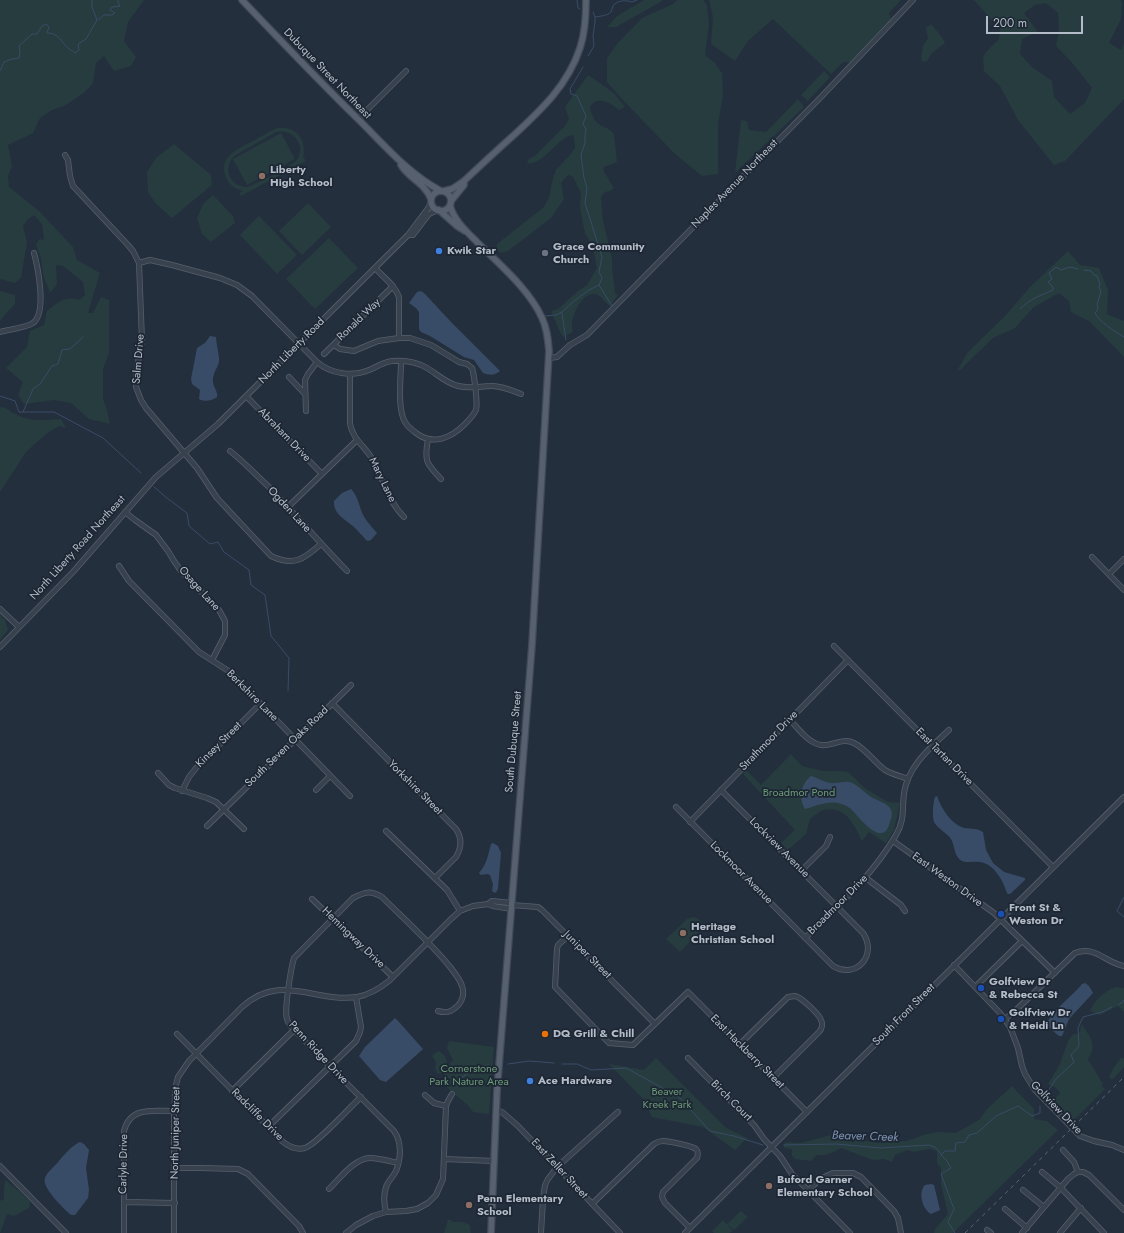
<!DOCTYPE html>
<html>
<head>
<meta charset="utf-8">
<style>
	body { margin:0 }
	#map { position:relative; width:1124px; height:1233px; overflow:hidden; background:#242f3e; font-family:Jost,sans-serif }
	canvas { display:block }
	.scale { position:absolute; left:986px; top:16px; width:97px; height:18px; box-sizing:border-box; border:2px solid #b4bcc9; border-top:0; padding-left:5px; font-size:12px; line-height:14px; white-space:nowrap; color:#b4bcc9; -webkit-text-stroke:3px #1d2633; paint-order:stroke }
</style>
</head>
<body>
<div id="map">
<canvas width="1124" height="1233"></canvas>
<div class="scale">200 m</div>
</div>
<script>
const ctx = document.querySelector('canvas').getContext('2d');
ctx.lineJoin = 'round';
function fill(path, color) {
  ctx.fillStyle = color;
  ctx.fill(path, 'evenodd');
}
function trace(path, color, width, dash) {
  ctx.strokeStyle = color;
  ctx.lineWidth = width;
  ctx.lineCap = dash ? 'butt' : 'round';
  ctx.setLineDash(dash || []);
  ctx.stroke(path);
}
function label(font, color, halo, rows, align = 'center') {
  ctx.font = font + ' Jost,sans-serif';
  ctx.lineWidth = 3.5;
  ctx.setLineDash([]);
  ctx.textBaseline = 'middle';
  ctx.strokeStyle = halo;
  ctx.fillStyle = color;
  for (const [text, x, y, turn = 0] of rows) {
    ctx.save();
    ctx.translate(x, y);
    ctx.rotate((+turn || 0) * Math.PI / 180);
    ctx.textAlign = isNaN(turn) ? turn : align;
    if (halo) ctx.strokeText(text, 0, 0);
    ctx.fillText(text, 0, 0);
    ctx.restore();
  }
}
fill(new Path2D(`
	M0,0h144l-16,22 -4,19 12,16 -5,9 -17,5 -10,-15 -8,7 -3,20 -8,9 -19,13 -14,5 -12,8 -7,15 -25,12 4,21 -4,10 1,11 30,24 34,36 4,13 23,13 -12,40h5l8,-16 8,3v53l-6,16v30l4,11 3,14 -21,-5 -18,-16 -17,-3 -30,4 -6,-9 5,-13 -17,-14 21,-21 3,-16 14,-6 3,-14c10,-8 18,-16 32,-11l6,-5 -2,-13 -20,-16 -7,-1 1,19 -7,9 -7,-18 -2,-17 -5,-13 3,-6 5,1 -2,-16 -8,-9 -7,5 -4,6 4,16 -6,36 -6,5 -15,-4z
	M644,0h20l-48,27h-9l10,-11z
	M677,0h26l4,5 2,19 -4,31 10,8 7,10 1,22 -5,29v50l-16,2 -27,-22 -55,-57 -13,-15v-24l10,-14 25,-26 31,-14z
	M709,0h192l-12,13 2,6 -41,43h-7l-12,12 -58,-55 -25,22 -13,20 -24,-17 2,-27z
	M974,0h146l2,2 -1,17 -12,24 12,7 3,-6v55l-59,62 -11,4 -36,-45 -18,-34 -16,-15 -1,-14 3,-5 13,-13 1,-10zM1046,3l12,10 1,18 -3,15 18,19 18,23 -7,15 -15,11 -16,-17 -2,-16 -20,-14 -12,-13 2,-15 16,-7 -14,-19 11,-8z
	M931,24l11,13 3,6 -13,10 -5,8 -4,1 -2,-3 2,-13 5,-8 -2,-10z
	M824,71l6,6 -22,24 -7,-6z
	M588,75l26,18 11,14 -6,3c-7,-6 -18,-13 -26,-7 -1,1 -3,3 -3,5 0,2 1,4 2,6 5,15 14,10 22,20l3,28 -13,5 -1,3 11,18 -4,3 -5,1 -4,5 2,24 9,38v8l3,26 3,2 -8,11c-5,-3 -8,-10 -14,-12 -14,-4 -28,26 -23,38l-10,5 -4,-7 -8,-19 7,-2 20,-18 9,-6 10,-17 -4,-21 -8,-14 -5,-25 1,-15 -8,-16 -5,-2 -7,8 3,16 -13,19 -43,33 -8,2 -3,-4v-5l47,-37 5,-10 4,-19 3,-8 13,-14 6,-8 -1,-11 -2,-2c-15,3 -30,32 -45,28l1,-3 8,-5 29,-29 4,-7 -4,-12z
	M798,99l6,8 -69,66 6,-53 6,1 2,9 17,2z
	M277,128c20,-2 30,12 26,30h1l2,3 -65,35 -2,-3 4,-2c-8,-2 -14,-6 -17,-14 -9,-21 14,-29 29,-37 7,-4 15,-9 22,-12zM276,132c17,-4 32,14 20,29 -4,4 -43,25 -49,26 -6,0 -13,-3 -16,-8 -5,-8 -3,-16 3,-23z
	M281,133l14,26 -48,26 -14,-26z
	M174,144l37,31 1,10 -40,33 -16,-14 -8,-12 -1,-20 9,-14z
	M213,195l20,21 2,7 -24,19 -9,-8 -5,-16 6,-14z
	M308,203l23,24 -29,28 -23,-24z
	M259,216l38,39 -20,19 -37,-39z
	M329,238l29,30 -43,41 -29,-30z
	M1068,251l12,14 19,3 9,22 -1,24 17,7v36l-35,-36 -18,-9 -2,-11 -10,-8 -25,14 -19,21 -22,10 -32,31 -4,2 11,-19 37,-36 25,-29z
	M0,291l15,4v9l-8,8 -7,9z
	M0,407c10,1 9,5 17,8 14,7 28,5 44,4l5,9 -7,-2 -13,8 -20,18 -26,40z
	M0,614l5,6 3,10 -8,10z
	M791,754l11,12 21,5h18l7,1 18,17 22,13 12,1 -6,27 -8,13 -17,-11 -7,9c-8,-16 -16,-36 -39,-31 -4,2 -9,6 -13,9l-4,15 -18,16 -7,-7 14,-13 -52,-56 3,-4 15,15z
	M693,917l4,1 8,8 -25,26 -14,-13 21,-20z
	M1115,987l9,1v24l-6,-6 -18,9 -10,-4c4,-11 15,-20 25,-24z
	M1082,1024c8,14 16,20 6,35l15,25 -1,2 3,3 -32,32 -20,-20 7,-8 -4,-5 -8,-4 12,-20 8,-23 5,-7h6z
	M449,1041l45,6 -5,67 -16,-2c-9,-18 -47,-24 -20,-52l-6,-12z
	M439,1051c11,8 9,13 2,23l-4,-1 -2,-5 1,-6 -4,-6 3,-3z
	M656,1058l70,70 21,10 -12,12 -32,-23 -51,-10 -8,-17 -35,-36 35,6z
	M1121,1058h3v9l-12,13 -3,-3 5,-10z
	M1012,1086l22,23v10l13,2 11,9 -105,103h-19l1,-4 13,-15 -7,-30v-16l-4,-5v-12l-8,-2 -15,3 -6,-2 -13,5 -3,7 -8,-3 -11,1 -32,-12c-8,5 -15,8 -24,7l-6,6 -16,-2 -3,-3v-7l-8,-1 1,-6 16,1 30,-8 47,8 29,-2 16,-6 15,-3 18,1 24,-14 7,-10z
	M5,1180l14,11 11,11 -1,6 -15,8 -7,-2 -7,19v-32l4,-2v-8z
	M741,1211l7,6 -14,13 -7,-6z
	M448,1220h3l1,2h10l8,3 1,8h-27z
	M723,1220l10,11 -4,2h-15l-2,-2z`), '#263c3f');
fill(new Path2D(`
	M421,291l4,3 26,28 49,49c-6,5 -10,4 -17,2l-9,-13 -10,-3 -34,-21 -9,-4 -2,-3v-17l-3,-4 -7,-5 8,-11z
	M210,336l6,1c0,5 4,22 3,25 -2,7 -7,12 -6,21 1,5 5,9 4,14 -5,4 -13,5 -18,2l1,-9 -8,-6 -1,-5 6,-31 8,-5z
	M351,489c7,7 8,17 12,26 4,7 9,12 14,18l-6,7 -3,1 -2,-1c-4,-5 -9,-10 -13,-14 -9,-7 -20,-13 -19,-25l8,-8z
	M811,776c7,2 12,6 20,7 7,1 13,-3 21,0 7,3 13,10 19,14 7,4 17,6 20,13 2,4 0,8 -1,12 -7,28 -30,-4 -39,-13 -3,-3 -9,-5 -13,-6 -12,-2 -22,3 -33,6 -7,-11 -4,-25 6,-33z
	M937,796c4,12 14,28 27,32 7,1 13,0 19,4l3,18 7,13 11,9 21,6v2l-15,14h-2l-1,-1c-4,-13 -13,-29 -27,-31 -6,-1 -13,1 -18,-1 -8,-4 -7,-15 -11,-22 -4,-6 -13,-10 -17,-17 -2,-7 -1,-18 1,-25z
	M493,843l5,3 3,7 -3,35 -1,3 -2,2 -3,-2 1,-7 -3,-9 -3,-1 -6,1 -2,-2c8,-9 9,-18 12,-29z
	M1085,983l4,3 4,7 -24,26 -7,17h-3l-12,-10c-1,-11 28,-32 35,-42z
	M395,1018l4,4 24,27 -1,1 -36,32 -6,-2 -21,-24 6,-9z
	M80,1142l4,2 5,6 -3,18 3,22 -1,8 -13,17h-4c-7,-6 -30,-28 -26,-37 2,-6 10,-12 14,-17 5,-6 13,-16 21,-19z
	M931,1184l3,1 6,25 -9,4c-9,-5 -13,-22 -6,-29z`), '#394c67');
trace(new Path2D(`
	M577,0l1,8 2,1
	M593,12l2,5
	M98,20l6,-5h8l3,-2 -5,-3 2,-3 8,-1 -2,-4v-2
	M588,56l6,-10 -1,-10 2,-14v-5c5,-1 12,-1 16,-5 1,-2 1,-4 2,-6 4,-6 13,-6 19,-4l5,-2
	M0,71l4,-9 8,-3 7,-1 1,-6 -1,-6 13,-12h5l5,-8 4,-2 3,3 -2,6c11,-1 15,10 22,16 2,1 4,2 6,4l4,-3 -1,-6 8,-5 11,-19 -5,-13v-7
	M1084,270l7,1 3,4 3,1 3,8 -1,3 2,5 -4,12 1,5 -3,4c3,8 21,19 29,24
	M599,285l13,21
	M1020,309c11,-11 20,-13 33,-19v-3l-5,-5 4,-3 -3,-6 7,-6 5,3 9,-3 8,2
	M562,313l4,27
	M545,316l11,-1 6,-3 12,-11 15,-11 10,-5 3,-7 -3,-6 3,-15 -17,-54 2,-15 -3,-10 -3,-23 4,-12v-8l1,-6 -3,-5 3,-8 -9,-20 -6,-2 -1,-5 13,-22
	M0,396l15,5 4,11h35l49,26 38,35
	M23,412l10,-23 7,-5 12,-18 6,-2 4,-14 8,-1 13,-12
	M154,487l13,11 20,15 2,13 21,18 8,-2 6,10 25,18 2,15 14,10 6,41 18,22 -1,33
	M1124,897l-7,14 7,6
	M1118,1005l5,-3 1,-2
	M508,1064l21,-3 25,2
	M562,1064h15l14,6 35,-2 53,29 31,34 24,5 29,9
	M458,1081l13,-11 17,-5
	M1046,1094l10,-15 18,-17 -3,-7 8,-9 -1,-18 5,-11 19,-5 10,-5
	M784,1145l52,-1 45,4 48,-3 6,2 6,7
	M955,1233l-7,-11 6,-13 -13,-35 10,-6 -4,-7 -6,-6 4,-4h10l1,-8 9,-1 4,-7 8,-2 19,-17 22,-10 14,10 8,-3v-7`), '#394c67', 1);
const minor = new Path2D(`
	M358,119l48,-48
	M65,155l3,5 2,16 3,10 55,59 5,6 6,12 3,78 -6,32v14l5,13 5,8 51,60 20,30 54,58c23,11 33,3 50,-12
	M408,235h5l16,-21 9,-4
	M139,263l11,-3 22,5 48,13 17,7 15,11 65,66c14,12 35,15 52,8 7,-3 15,-8 23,-9 12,-1 25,1 35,7 10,6 19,15 31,18 12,3 22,0 34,0 10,0 19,4 29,8
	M375,268c8,9 20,17 24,29v41
	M0,332c7,-2 28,-5 33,-9 14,-10 5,-55 1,-70
	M334,345l6,4 14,2 24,-10 21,-3h11l21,7 28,17 8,2 5,4c2,6 6,36 4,42 -3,6 -7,10 -11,14 -14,14 -32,22 -49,9 -4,-3 -8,-6 -11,-11 -8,-13 -4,-45 -4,-60
	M324,354l69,-68
	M549,358l8,-1 13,-12 17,-10 235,-239 91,-96
	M350,374v50c3,16 15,22 23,36 11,20 14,40 31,57
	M289,377l16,17
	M246,396l76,78
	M306,411l-1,-31 3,-6 9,-12
	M428,439c-4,22 -2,24 13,40
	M230,451c14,11 25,23 38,35 27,28 52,57 79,85
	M288,507l69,-67
	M125,512l10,8 21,15 12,16 6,10 7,10 38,39 6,11v14l-13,25
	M1092,557l32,33
	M119,566l10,15 70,71 31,20 120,124
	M1109,574l15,-15
	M0,609l19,18
	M834,646l219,221
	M0,647l73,-75 83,-95 62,-53 190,-189 21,-28 2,-6
	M332,703l124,126c6,9 6,18 0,28l-21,21
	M790,720c8,8 18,23 31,25 11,2 21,-8 33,-2 12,6 20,19 31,27 6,4 15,6 23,9
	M158,773l11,12 6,3 32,10 9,4 28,27
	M316,790l14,-14
	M182,791l7,-14 7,-9 64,-64
	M676,807l157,159c23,14 45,-11 30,-33l-142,-143
	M690,822l158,-162
	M207,826l144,-141
	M386,831l61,59 13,21
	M893,841l101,72 61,60
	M801,871l25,-25 4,-9
	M866,878l35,27 4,6
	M312,899l81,78
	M488,904c7,4 15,3 23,5
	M511,905l27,2 4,3 113,114
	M568,936l-10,9 -1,4 -2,38 54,56 24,2 55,-53 119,120
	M805,938c33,-32 68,-63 91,-103 9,-15 6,-26 8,-42 4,-27 26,-45 45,-63
	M954,965l46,48 10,14 8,21 4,18 3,8 10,16 45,46 14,5 18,4 12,5
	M975,987l47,-46
	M1005,1019l11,-9 59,-57c21,-8 30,10 49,13
	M177,1034l105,107c7,6 15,9 23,7 12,-4 45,-41 56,-51
	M740,1044l48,-47 7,-1c6,1 24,18 26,24 2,4 1,9 -2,12l-46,46
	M688,1058l66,67 10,14 16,17 12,18 58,59
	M232,1091l62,-61
	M425,1095l9,8 12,3
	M496,1110l6,2 16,14 102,107
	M268,1127l88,-86 4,-9 1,-5 -5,-30
	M1063,1150l11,12 4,10h5l6,3 35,35
	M444,1159l50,2
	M0,1166l66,67
	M175,1168h26l37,1 10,5 51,52 4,7
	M1042,1172l18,15 44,46
	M329,1189c11,-11 26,-31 41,-31 9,0 19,3 28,5
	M809,1190l11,-11 13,-6h20l8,4 33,34 4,7 3,15
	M1023,1190l21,17
	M124,1202l51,1
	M592,1204l62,-60c3,-2 5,-3 9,-3 6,0 29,5 33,8 3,3 2,6 1,9l-34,34 -1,5 3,6 25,25
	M1005,1209l22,19
	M386,1212c-2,-8 -3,-16 0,-25 2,-6 7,-10 10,-16 5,-12 6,-29 -2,-40l-100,-101c-3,-4 -6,-7 -7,-11 -3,-9 4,-51 7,-61l59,-60c12,-6 17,-8 29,-1 23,23 48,45 69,71 4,6 9,11 11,18 3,8 0,17 -7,22 -5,5 -10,5 -17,3
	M987,1230l4,3
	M124,1233v-102c6,-25 30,-20 50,-20
	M174,1233v-122l2,-26 2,-8 11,-16 53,-54c39,-35 72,-4 115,-10 12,-2 23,-9 32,-16l62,-62 9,-8 13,-5 15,-2 4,-3 19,2
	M346,1233l10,-8 17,-9 13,-4 20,-1 11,-2 11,-6 8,-8 7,-16 3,-73 2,-5 4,-7
	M541,1233l2,-34 2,-14 3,-6 9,-12 61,-55
	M685,1233l439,-436
	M1022,1233l46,-54 6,-5 4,-2
	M1060,1233l21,-25`);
const major = new Path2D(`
	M242,0c39,41 78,82 119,122 25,25 48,52 80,69
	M401,165c8,14 23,17 30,34
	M444,191l8,-2 12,-8c17,-16 33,-31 50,-46 27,-25 54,-50 66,-87 5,-15 6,-32 6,-48
	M431 201a10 10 0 1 1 20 0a10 10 0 1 1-20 0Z
	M451,201l13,-16v-4
	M450,205c3,14 16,26 26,36 22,22 54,49 66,77 5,10 6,21 7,33l-17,294 -35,446 -6,142
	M439,210l18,16 8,5`);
trace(minor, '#565f6c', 6);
trace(major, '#414a57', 8);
trace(minor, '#38414e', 4.5);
trace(major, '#56606e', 5.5);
trace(new Path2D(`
	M965,1233l159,-156`), '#5a6575', 1, [4, 4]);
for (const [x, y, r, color] of [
	[262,176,4,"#8d6e63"],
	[439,251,4,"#3f7fe0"],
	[545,253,4,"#6b7280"],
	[1001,914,4,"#1a4fb4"],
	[683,933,4,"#8d6e63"],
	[981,988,4,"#1a4fb4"],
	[1001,1019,4,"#1a4fb4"],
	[545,1034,4,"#e8710a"],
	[530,1081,4,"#3f7fe0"],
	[769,1186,4,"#8d6e63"],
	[469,1205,4,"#8d6e63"]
]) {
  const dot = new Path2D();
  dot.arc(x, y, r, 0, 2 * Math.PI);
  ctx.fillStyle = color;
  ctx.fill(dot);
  trace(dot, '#1d2633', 1.5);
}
label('11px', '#b4bcc9', '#1d2633', [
	["Dubuque Street Northeast",327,74,46],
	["Naples Avenue Northeast",735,184,-46],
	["Ronald Way",359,320,-44],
	["North Liberty Road",292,351,-45],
	["Salm Drive",139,359,-85],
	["Abraham Drive",284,435,46],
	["Mary Lane",382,480,64],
	["Ogden Lane",289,510,47],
	["North Liberty Road Northeast",78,548,-48],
	["Osage Lane",199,589,48],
	["Berkshire Lane",252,696,45],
	["Strathmoor Drive",769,741,-46],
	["South Dubuque Street",514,742,-85],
	["Kinsey Street",219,745,-45],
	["South Seven Oaks Road",287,747,-44],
	["East Tartan Drive",944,757,45],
	["Yorkshire Street",415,788,45],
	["Lockview Avenue",779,848,45],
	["Lockmoor Avenue",741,873,45],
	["East Weston Drive",947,880,36],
	["Broadmoor Drive",838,905,-45],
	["Hemingway Drive",353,938,44],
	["Juniper Street",587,955,45],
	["South Front Street",904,1015,-45],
	["East Hackberry Street",747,1052,45],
	["Penn Ridge Drive",318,1053,47],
	["Birch Court",731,1101,45],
	["Golfview Drive",1056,1108,46],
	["Radcliffe Drive",257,1115,45],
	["North Juniper Street",176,1133,-89],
	["Carlyle Drive",124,1164,-89],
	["East Zeller Street",559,1169,47]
]);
label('bold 11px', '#b4bcc9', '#1d2633', [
	["Liberty",270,170],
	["High School",270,183],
	["Grace Community",553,247],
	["Church",553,260],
	["Kwik Star",447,251],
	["Front St &",1009,908],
	["Weston Dr",1009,921],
	["Heritage",691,927],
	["Christian School",691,940],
	["Golfview Dr",989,982],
	["& Rebecca St",989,995],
	["Golfview Dr",1009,1013],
	["& Heidi Ln",1009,1026],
	["DQ Grill & Chill",553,1034],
	["Ace Hardware",538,1081],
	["Buford Garner",777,1180],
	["Elementary School",777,1193],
	["Penn Elementary",477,1199],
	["School",477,1212]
], 'left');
label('11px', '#6b9a76', '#1d2633', [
	["Broadmor Pond",799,793],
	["Cornerstone",469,1069],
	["Park Nature Area",469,1082],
	["Beaver",667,1092],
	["Kreek Park",667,1105]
]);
label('italic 12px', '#7c92b1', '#1d2633', [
	["Beaver Creek",865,1137,2]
]);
</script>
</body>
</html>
